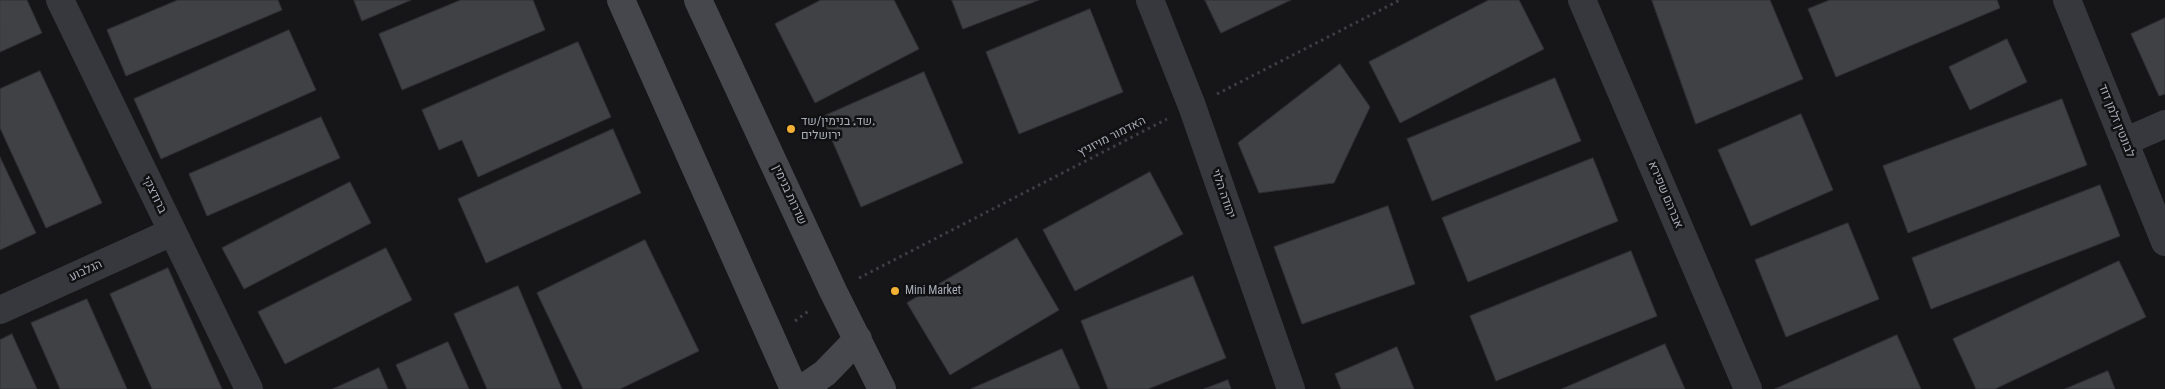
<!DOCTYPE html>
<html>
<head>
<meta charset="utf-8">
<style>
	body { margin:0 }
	canvas { display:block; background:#161618 }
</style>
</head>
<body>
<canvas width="2165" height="389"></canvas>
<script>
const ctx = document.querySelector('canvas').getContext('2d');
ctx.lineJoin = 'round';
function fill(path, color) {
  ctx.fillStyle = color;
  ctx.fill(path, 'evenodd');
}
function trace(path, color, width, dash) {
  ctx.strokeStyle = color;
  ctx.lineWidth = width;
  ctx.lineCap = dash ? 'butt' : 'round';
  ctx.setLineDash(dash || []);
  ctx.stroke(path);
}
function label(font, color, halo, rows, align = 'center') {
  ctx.font = font + ' "Roboto Condensed",Heebo,sans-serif';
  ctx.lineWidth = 5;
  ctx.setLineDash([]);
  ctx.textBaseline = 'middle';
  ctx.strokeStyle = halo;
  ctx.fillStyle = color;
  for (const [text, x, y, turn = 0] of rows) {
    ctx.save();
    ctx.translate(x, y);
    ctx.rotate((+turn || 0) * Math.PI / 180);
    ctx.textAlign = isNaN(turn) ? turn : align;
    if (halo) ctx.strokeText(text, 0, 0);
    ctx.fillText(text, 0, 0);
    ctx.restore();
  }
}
const building = new Path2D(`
	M0,0h27l15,33 -42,19z
	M178,0h100l4,10 -156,66 -19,-46z
	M354,0h57l-49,21z
	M461,0h72l12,30 -143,60 -23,-56z
	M821,0h73l25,49 -104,54 -40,-79z
	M952,0h87l-76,29z
	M1205,0h86l-70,33z
	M1489,0h30l25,49 -144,74 -31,-61z
	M1652,0h118l33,79 -107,45z
	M1830,0h167l3,8 -164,69 -28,-68z
	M1090,9l33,83 -104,42 -33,-82z
	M2165,18v76l-6,2 -28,-62z
	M289,30l27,60 -155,69 -27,-60z
	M2007,39l20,43 -57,28 -21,-43z
	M578,42l33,75 -133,60 -16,-37 -23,10 -17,-40z
	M1340,64l30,43 -36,76 -75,10 -21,-50z
	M40,71l62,132 -56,25 -46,-100v-39z
	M924,72l39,91 -102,44 -39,-90z
	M1555,78l26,63 -149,60 -25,-62z
	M2062,99l25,66 -179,68 -25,-67z
	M1801,114l32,76 -82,36 -33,-76z
	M321,117l19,41 -133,58 -18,-42z
	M613,129l28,64 -155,70 -28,-64z
	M0,157l36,76 -36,17z
	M1593,158l25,63 -150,61 -26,-64z
	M1150,172l33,62 -108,57 -32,-61z
	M350,182l21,41 -127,66 -22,-41z
	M2100,185l20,51 -189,73 -19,-51z
	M1388,206l27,78 -113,40 -28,-77z
	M1848,223l31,76 -93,38 -31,-77z
	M1017,238l42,72 -109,65 -43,-72z
	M645,240l54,111 -79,38h-37l-46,-96z
	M386,248l26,52 -127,64 -27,-52z
	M1631,251l26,65 -161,65 -26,-65z
	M2119,261l27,56 -151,72h-19l-23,-50z
	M168,268l54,121h-70l-42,-95z
	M1193,276l33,82 -78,31h-40l-27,-68z
	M518,286l44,103h-75l-33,-75z
	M87,299l40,90h-67l-29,-66z
	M12,334l25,55h-37v-49z
	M1897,335l24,54h-146z
	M448,342l21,47h-62l-11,-24z
	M1665,344l20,45h-123z
	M1397,347l17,42h-73l-6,-15z
	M1062,349l18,40h-109z
	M379,368l9,21h-55z
	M2108,371l7,18h-50z
	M1228,380l3,9h-27z`);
fill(building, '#404145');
trace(building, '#303034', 1);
trace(new Path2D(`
	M1217,94l183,-94
	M859,278l308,-159
	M795,321l15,-11`), '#3d3f44', 3, [2.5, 4]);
trace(new Path2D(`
	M60,0l189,389
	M1150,0l42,106 99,283
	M1582,0l166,389
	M2067,0l98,242
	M2124,142l41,-18
	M0,310l172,-78`), '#37383d', 28);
trace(new Path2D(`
	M621,0l173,389
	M698,0l135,291 49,98
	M802,389l23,-16 33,-34`), '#45474d', 28);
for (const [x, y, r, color] of [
	[791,129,5,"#f2b134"],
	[895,291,5,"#f2b134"]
]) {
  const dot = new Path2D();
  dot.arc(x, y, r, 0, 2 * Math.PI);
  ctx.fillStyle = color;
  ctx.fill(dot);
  trace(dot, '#111113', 2);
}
label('12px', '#a8adb8', '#111113', [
	["לבונטין זלמן דוד",2116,121,68],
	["האדמור מויזניץ",1112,137,-27],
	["יהודה הלוי",1223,194,71],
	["ברודצקי",154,195,64],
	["שדרות בנימין",789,195,65],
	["אברהם שפירא",1665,195,67],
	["הגלבוע",86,271,-25]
]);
label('12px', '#a8adb8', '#111113', [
	["שד. בנימין/שד.",801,122],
	["ירושלים",801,136],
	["Mini Market",905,291]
], 'left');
</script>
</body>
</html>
